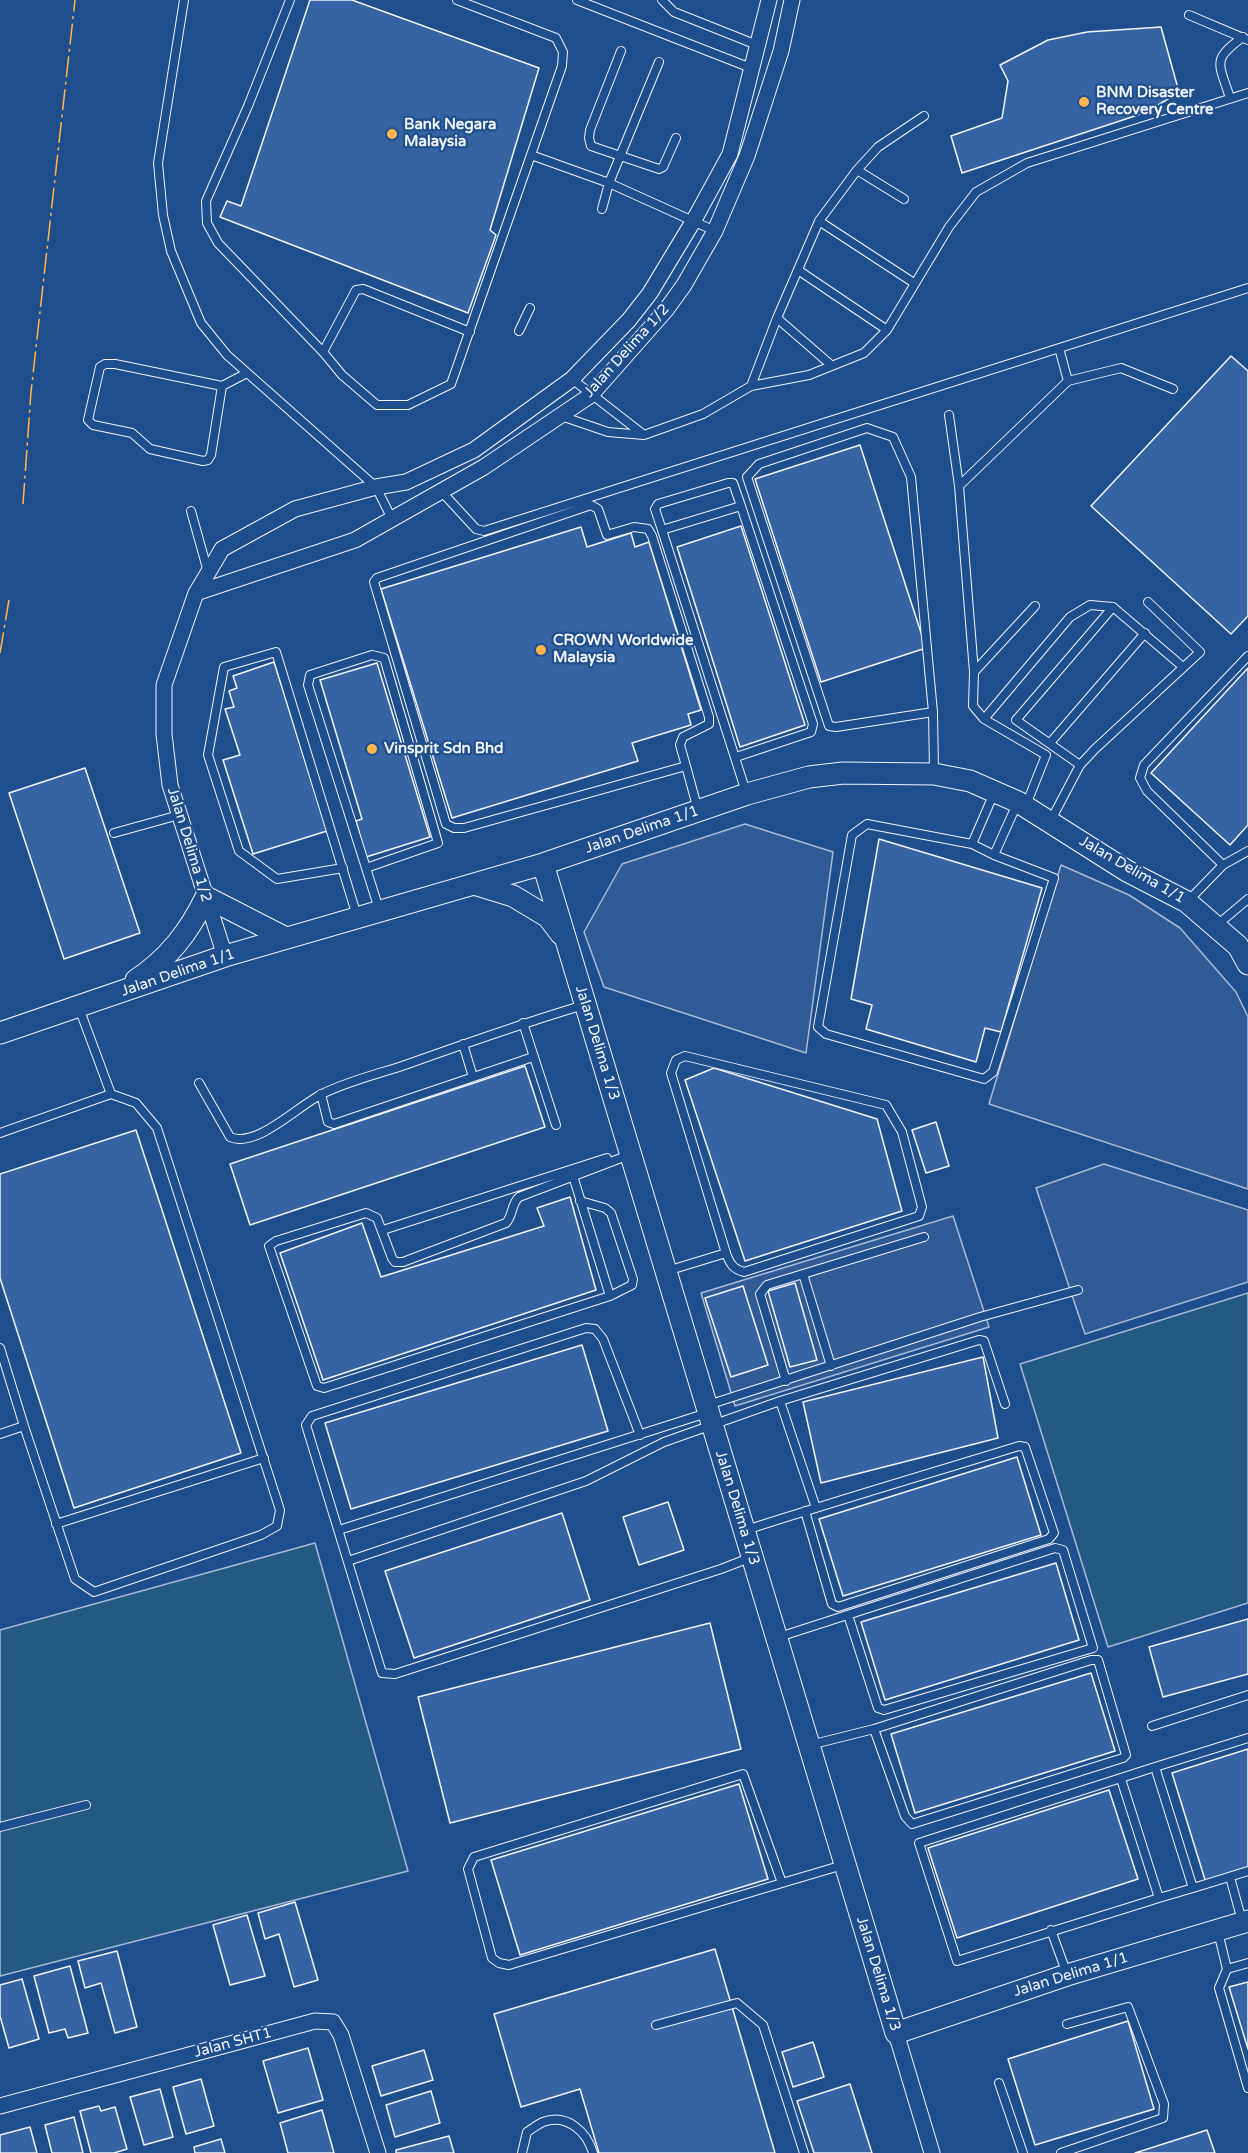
<!DOCTYPE html>
<html>
<head>
<meta charset="utf-8">
<style>
	body { margin:0 }
	canvas { display:block; background:#1f4e8c }
</style>
</head>
<body>
<canvas width="1248" height="2153"></canvas>
<script>
const ctx = document.querySelector('canvas').getContext('2d');
ctx.lineJoin = 'round';
function fill(path, color) {
  ctx.fillStyle = color;
  ctx.fill(path, 'evenodd');
}
function trace(path, color, width, dash) {
  ctx.strokeStyle = color;
  ctx.lineWidth = width;
  ctx.lineCap = dash ? 'butt' : 'round';
  ctx.setLineDash(dash || []);
  ctx.stroke(path);
}
function label(font, color, halo, rows, align = 'center') {
  ctx.font = font + ' "Varela Round",sans-serif';
  ctx.lineWidth = 4.5;
  ctx.setLineDash([]);
  ctx.textBaseline = 'middle';
  ctx.strokeStyle = halo;
  ctx.fillStyle = color;
  for (const [text, x, y, turn = 0] of rows) {
    ctx.save();
    ctx.translate(x, y);
    ctx.rotate((+turn || 0) * Math.PI / 180);
    ctx.textAlign = isNaN(turn) ? turn : align;
    if (halo) ctx.strokeText(text, 0, 0);
    ctx.fillText(text, 0, 0);
    ctx.restore();
  }
}
const green = new Path2D(`
	M1248,1293v310l-140,44 -88,-283z
	M315,1543l93,328 -408,105v-346z`);
fill(green, '#245a82');
trace(green, '#a8bbd7', 1.5);
const parking = new Path2D(`
	M745,824l88,28 -27,201 -202,-66 -20,-55 38,-68z
	M1061,865l68,30 51,33 56,64 12,25v172l-259,-85z
	M1104,1164l144,46v72l-163,52 -49,-146z
	M953,1216l36,111 -254,79 -34,-113z`);
fill(parking, '#305b95');
trace(parking, '#a8bbd7', 1.5);
const building = new Path2D(`
	M310,0h42l187,68 -49,162 6,5 -28,78 -248,-96 7,-16 14,5z
	M1161,27l18,65 -32,20 -185,61 -11,-37 51,-18 6,-37 -8,-16 48,-25 39,-8z
	M1231,356l17,15v245l-17,18 -140,-128z
	M860,445l66,203 -105,34 -66,-203z
	M741,526l64,199 -65,22 -63,-200z
	M581,527l6,20 44,-14 4,14 14,-5 52,168 -13,4 3,11 -59,18 6,18 -186,57 -71,-229z
	M274,662l53,169 -74,23 -30,-94 17,-5 -15,-46 9,-2 -5,-16 8,-3 -4,-12z
	M377,663l53,174 -64,20 -10,-36 6,-2 -42,-139z
	M1248,668v157l-18,20 -79,-72z
	M85,768l55,165 -76,26 -55,-166z
	M879,839l163,49 -41,144 -16,-4 -9,34 -110,-33 6,-24 -21,-6z
	M525,1066l20,61 -295,98 -20,-61z
	M714,1068l163,51 25,92 -157,50 -60,-181z
	M936,1122l13,44 -23,7 -14,-43z
	M136,1130l105,323 -167,55 -74,-230v-104z
	M570,1197l26,93 -273,90 -43,-127 82,-30 19,54 163,-51 -7,-18z
	M795,1283l22,77 -27,7 -22,-76z
	M743,1286l25,79 -37,12 -26,-79z
	M582,1345l26,86 -257,78 -26,-86z
	M983,1357l15,81 -177,45 -18,-81z
	M1017,1457l24,78 -198,61 -24,-77z
	M668,1502l16,48 -45,15 -16,-48z
	M562,1513l28,87 -176,58 -29,-87z
	M1056,1563l23,77 -194,60 -24,-78z
	M1248,1619v55l-85,23 -14,-50z
	M710,1623l31,126 -291,74 -32,-126z
	M1091,1673l24,78 -200,62 -24,-79z
	M1248,1749v121l-42,13 -34,-110z
	M739,1784l29,95 -248,76 -29,-95z
	M1109,1790l29,89 -181,59 -29,-90z
	M295,1902l23,78 -24,7 -15,-53 -14,5 -7,-26z
	M247,1915l18,61 -35,9 -17,-60z
	M715,1949l60,204h-176l-19,-64 -59,18 -27,-93z
	M117,1951l20,76 -22,6 -14,-50 -16,5 -7,-27z
	M70,1966l18,67 -20,5 -3,-9 -16,4 -15,-57z
	M22,1979l17,60 -30,9 -9,-32v-31z
	M1248,1982v67l-19,-62z
	M1128,2021l26,88 -119,36 -27,-86z
	M813,2042l11,35 -31,10 -11,-35z
	M308,2048l15,52 -45,13 -15,-52z
	M424,2050l9,30 -52,16 -9,-30z
	M201,2079l13,47 -28,8 -13,-47z
	M850,2084l22,69h-58l-17,-52z
	M160,2089l13,48 -29,8 -14,-48z
	M431,2091l9,32 -45,14 -9,-32z
	M99,2106l2,5 14,-4 12,42 -13,4h-23l-11,-42z
	M322,2110l12,43h-46l-8,-30z
	M74,2117l9,36h-31l-7,-28z
	M30,2127l7,26h-37v-18z
	M1207,2130l8,23h-80z
	M449,2136l5,17h-58v-3z
	M221,2139l4,14h-30l-1,-6z`);
fill(building, '#3563a3');
trace(building, '#f2f6ff', 1.5);
const lane = new Path2D(`
	M184,0l-26,163 5,52 8,36 30,72 26,32 149,132 16,32
	M290,0l-42,106 -42,95 1,22 11,20 105,109 19,23 35,30h31l43,-21 111,-318 1,-14 -7,-14 -99,-38
	M577,0l174,68
	M662,0l12,12 83,33
	M1189,15l59,25
	M621,51l-31,79 -1,8 2,8 68,23 4,-2 13,-29
	M1230,98c-11,-35 -19,-38 13,-61
	M531,155l78,28 50,-121
	M857,170l47,29
	M602,209l7,-26 106,48
	M819,221l95,62
	M798,270l89,60
	M777,318l54,47
	M519,331l11,-23
	M1059,348l9,33
	M323,352l33,-62 7,-1 107,43
	M572,379l72,56
	M222,386l-11,69 -3,5 -5,1 -53,-12 -18,-16 -39,-8 -5,-5 12,-53 5,-3h10l107,22 25,-13
	M751,386l26,-68 42,-97 38,-51 21,-23 46,-31
	M949,415l10,71 15,186 -1,34 11,13 62,36 -20,50
	M561,416l47,16 36,3 59,-21 48,-28 58,-11 55,-22 23,-23 62,-103 27,-35 51,-29 221,-70
	M959,486l109,-105 53,-13 52,21
	M441,491l35,38 8,2 764,-243
	M591,505l7,4 9,26 27,-8 14,2 4,7 57,181v7l-26,13 -3,8 6,21 -222,62h-10l-8,-4 -72,-242 3,-4z
	M191,511l17,61
	M662,530l-7,-21 3,-5 70,-21h5l8,23
	M974,672l61,-66
	M933,712l-97,15 -7,-1 -82,-249 12,-13 108,-36 26,9 18,40 22,235 1,59
	M984,719l86,-102 20,-12 23,2 70,60
	M1050,743l95,-110
	M736,757l75,-25 2,-8 -72,-218 -79,24 84,262
	M1080,765l-64,-45 97,-113
	M686,766l12,44
	M1051,820l29,-55 15,-16 105,-97 -52,-50
	M867,824l105,20 22,11 60,23 -61,194 -9,7 -158,-45 -8,-7 34,-192z
	M114,833l65,-18
	M972,844l22,-51
	M994,855l23,-51
	M1223,865l-76,-74 -7,-13 4,-13 104,-109
	M343,868l-66,11 -38,-28 -31,-96 16,-88 52,-15 81,264
	M366,868l72,-25 -54,-185 -12,-3 -62,20 -2,10 71,224
	M1188,901l35,-36 25,-14
	M1217,925l31,-26
	M79,1008l32,86
	M523,1023l33,102
	M463,1044l10,33
	M685,1056l201,49 16,27 20,75 -3,9 -175,56c-11,-3 -14,-8 -18,-19l-55,-180 5,-13z
	M199,1083l31,54c26,12 69,-32 92,-43 26,-13 56,-20 83,-29 59,-21 118,-42 179,-60
	M321,1094l7,28 6,2 199,-67
	M0,1133l111,-39 25,9 21,25 123,382 -3,16 -16,9 -167,57 -19,-13 -51,-153 -24,-78
	M573,1176l37,120 -286,92 -7,-2 -48,-140 7,-5 90,-28 11,5 15,40 3,4h8l103,-39c7,-7 5,-19 13,-26l110,-42
	M580,1201l25,7 6,5 22,66 -1,6 -22,11
	M383,1230l224,-72
	M667,1271l59,-18
	M803,1274l28,92
	M786,1381l-26,-87 7,-9 157,-48
	M780,1401l199,-61 5,1 21,63
	M708,1405l272,-88 98,-27
	M0,1434l24,-8
	M640,1435l-37,-96 -8,-10 -9,-1 -274,88 -6,9 76,248 13,1 326,-105 31,-12
	M56,1524l208,-66
	M339,1530l368,-117
	M746,1530c90,-29 182,-56 273,-84l6,1 29,86 -5,6 -211,68 -6,-3 -27,-93
	M348,1561l238,-80 78,-39 116,-41 36,107
	M779,1637l276,-89 8,2 30,98 -209,62 -6,-2 -30,-93
	M1152,1726l96,-31
	M1248,1738l-93,29 38,121 55,-17
	M810,1745l64,-16 217,-69h7l28,95 -3,3 -211,66 -7,-8 -31,-87
	M743,1774l39,109 -273,82 -10,-2 -7,-5 -24,-89 6,-12z
	M1121,1779l38,119 -202,63 -38,-118 236,-76
	M0,1827l86,-22
	M1230,1877l12,44
	M782,1883l61,-18
	M1159,1898l34,-10
	M1051,1930l16,44
	M1218,1932l9,37 -8,19 29,100
	M1227,1969l21,-6
	M656,2025l81,-22 26,22 41,128
	M999,2083l24,70
	M522,2153l5,-21c5,-3 11,-8 16,-10 24,-9 44,10 50,31
	M1061,2153l102,-35 1,-14 -36,-97 -61,17`);
const street = new Path2D(`
	M196,593l159,-53 129,-73 107,-72 75,-85 18,-25 31,-54 32,-75 34,-105 11,-51
	M225,956l-55,-171 -6,-51v-49l32,-92 12,-20 14,-24 73,-40 81,-22 30,-5 68,-32 98,-71 57,-59 21,-27 44,-73 36,-66 39,-154
	M896,2033l36,120
	M0,2106l315,-85 18,1 8,13 37,118`);
const secondary = new Path2D(`
	M543,864l353,1169 171,-58 181,-54
	M474,884l39,12 35,21 13,17
	M136,980c32,-21 53,-48 70,-83l80,41
	M0,1033l225,-77 318,-92 204,-70 62,-17 34,-4 91,1 36,7 48,21 109,69 60,31 51,44 10,18`);
trace(lane, '#f2f6ff', 10);
trace(street, '#f2f6ff', 17);
trace(secondary, '#f2f6ff', 23);
trace(lane, '#1f4e8c', 8);
trace(street, '#1f4e8c', 15);
trace(secondary, '#1f4e8c', 21);
trace(new Path2D(`
	M23,504l8,-112 44,-392
	M0,653l9,-53`), '#ffb74d', 1.5, [21, 4.5, 3, 4.5]);
for (const [x, y, r, color] of [
	[1084,102,6,"#ffb74d"],
	[392,134,6,"#ffb74d"],
	[541,650,6,"#ffb74d"],
	[372,749,6,"#ffb74d"]
]) {
  const dot = new Path2D();
  dot.arc(x, y, r, 0, 2 * Math.PI);
  ctx.fillStyle = color;
  ctx.fill(dot);
  trace(dot, '#1f4e8c', 2);
}
label('bold 15px', '#f2f6ff', '#1f4e8c', [
	["BNM Disaster",1096,93],
	["Recovery Centre",1096,110],
	["Bank Negara",404,125],
	["Malaysia",404,142],
	["CROWN Worldwide",553,641],
	["Malaysia",553,658],
	["Vinsprit Sdn Bhd",384,749]
], 'left');
label('15px', '#f2f6ff', '#1f4e8c', [
	["Jalan Delima 1/2",627,351,-48],
	["Jalan Delima 1/1",642,830,-19],
	["Jalan Delima 1/2",189,845,73],
	["Jalan Delima 1/1",1132,870,30],
	["Jalan Delima 1/1",178,973,-19],
	["Jalan Delima 1/3",597,1043,73],
	["Jalan Delima 1/3",737,1508,73],
	["Jalan Delima 1/3",878,1974,73],
	["Jalan Delima 1/1",1071,1975,-17],
	["Jalan SHT1",233,2043,-15]
]);
</script>
</body>
</html>
